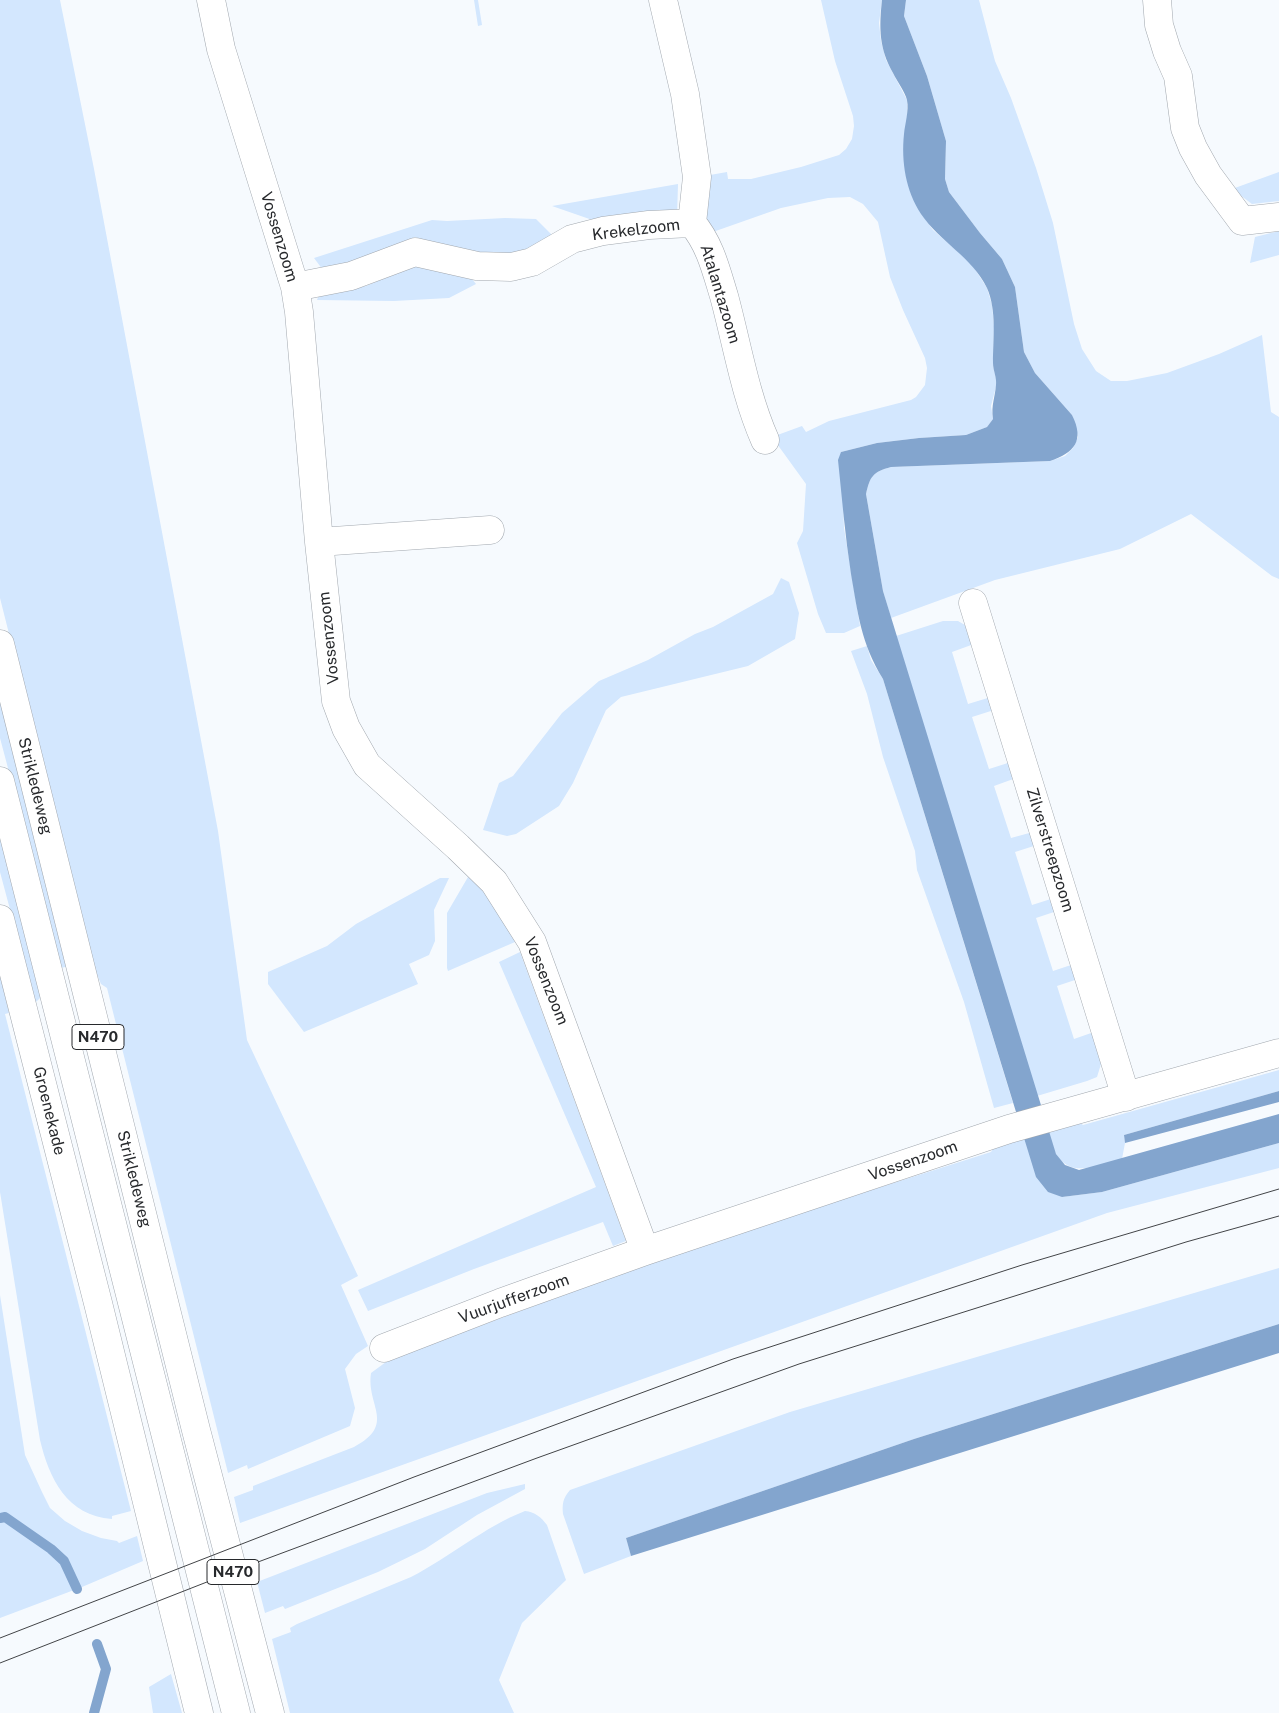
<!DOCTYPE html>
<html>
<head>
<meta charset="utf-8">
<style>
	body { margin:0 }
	canvas { display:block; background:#f6fafe }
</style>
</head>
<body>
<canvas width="1279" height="1713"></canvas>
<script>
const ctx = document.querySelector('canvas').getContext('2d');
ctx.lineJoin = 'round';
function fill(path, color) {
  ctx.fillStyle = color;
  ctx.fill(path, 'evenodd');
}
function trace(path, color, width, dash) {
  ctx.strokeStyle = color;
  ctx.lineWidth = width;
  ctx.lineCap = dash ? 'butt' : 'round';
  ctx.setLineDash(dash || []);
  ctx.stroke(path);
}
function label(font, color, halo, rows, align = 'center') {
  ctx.font = font + ' "Public Sans",sans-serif';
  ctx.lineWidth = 5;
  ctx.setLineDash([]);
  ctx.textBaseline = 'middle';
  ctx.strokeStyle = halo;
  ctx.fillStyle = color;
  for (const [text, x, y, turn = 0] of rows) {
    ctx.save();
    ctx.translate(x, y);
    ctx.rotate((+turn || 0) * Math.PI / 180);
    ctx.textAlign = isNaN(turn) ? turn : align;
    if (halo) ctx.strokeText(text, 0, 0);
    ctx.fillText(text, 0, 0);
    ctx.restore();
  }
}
fill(new Path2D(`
	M0,0h60l34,169 124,662 29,209 111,236 -17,9 27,61 -12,8 -11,15 10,39 -5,18 -102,43 -1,-4 -19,8 -121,-485 -6,-4 -10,-24 -91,-362z
	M474,0h4l4,25 -4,1z
	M821,0h61l-3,23 2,18 5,19 21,40v12l14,101 12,17 38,33 16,25 5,17 2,21 -1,39 4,18 -6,23 2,13 -6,8 -21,8 -47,3 -42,5 -36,9 3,76 16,98 -16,7h-18l-8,-19 -21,-71 6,-12 3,-47 -34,-47 30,-11 4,6 23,-11 82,-21 5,-3 9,-12 2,-17 -2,-10 -22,-48 -13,-33 -12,-55 -15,-18 -13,-7 -22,1 -47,10 -71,25 -6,-23 6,-35 17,-3 1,7h23l50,-12 38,-12 7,-6 6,-10 2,-13 -1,-10 -18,-55z
	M906,0h73l16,61 16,37 25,70 17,55 21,101 8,25 14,22 15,10h16l40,-8 52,-19 43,-19 9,77 8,5v162l-7,-3 -81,-62 -71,35 -125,31 -104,38 -8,-27 -17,-97c4,-18 7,-22 25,-27l159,-6 15,-5 8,-8 5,-11 -6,-22 -37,-42 -11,-21 -9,-65 -13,-28 -22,-26 -31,-41 -4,-13 1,-38 -19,-65 -23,-60z
	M1279,172v29l-27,3 -20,-15z
	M678,184l-1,33 -76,6 -49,-17z
	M505,218l31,1 18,18 -13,9 -26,8 -62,-3 -38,-14 -56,23 -36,10 -9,-12 118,-38 15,1z
	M1279,231v24l-29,8 5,-26z
	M413,266l55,8 8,10 -27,14 -55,3 -77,-1 3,-8 46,-6z
	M781,578l8,4 10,31 -4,26 -47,27 -127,31 -15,13 -33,73 -14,23 -43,28 -9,2 -24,-6 16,-47 14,-7 49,-63 37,-32 49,-21 47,-26 18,-7 60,-33z
	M943,621h15l12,7 4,16 -22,8 16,52 23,-7 3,13 -22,7 17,52 22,-7 5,16 -22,8 17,52 22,-6 4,13 -22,7 17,53 22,-7 3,13 -21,7 17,53 21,-7 4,15 -21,7 17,53 20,-7 7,32 -4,13 -10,4 -50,15 -141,-460z
	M867,646l4,14 12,19 130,424 -19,5 -30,-106 -47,-132 -2,-19 -32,-94 -16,-63 -16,-43z
	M0,684l69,282 -8,2 -61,-230z
	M0,818l46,174 -11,11 -35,-131z
	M468,877l15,12 29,44 3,9 -67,29 -1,-3v-55z
	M440,878h9l-15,32 1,31 -6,14 -20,9 9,20 -114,48 -36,-48v-12l59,-26 29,-22z
	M520,952l106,289 -13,5 -10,-24 -129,47 -106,42 -10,-21 238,-103 -97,-225z
	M0,975l9,38 -4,1 126,497 -19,5v3c-45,-3 -63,-41 -72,-79l-40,-248z
	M1279,1070v21l-155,44 1,8 -3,16c-23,6 -51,20 -66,-5 -4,-6 -5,-16 -8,-23l31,-9 4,3z
	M1024,1136l38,61 40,-5 177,-49v25l-172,45 -867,310 -6,-26 19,-7v-4l101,-39c43,-23 12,-41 17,-74l19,-14 255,-94 151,-51 195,-62 5,-8z
	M1279,1268v56l-365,115 -288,99 5,18 -47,18 -21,-60c-1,-10 0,-16 7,-24l220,-78z
	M0,1295l25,160 17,37 8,16 15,13 17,10 19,7 16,3 2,2 18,-7 6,25 -61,26 -82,31z
	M525,1484v5l-48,26 -52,34 -47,23 -93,37 -2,-3 -18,7 -8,-31 230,-89z
	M525,1511c10,1 16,6 22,14l19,55 -44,43 -23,57 15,33h-224l-18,-74 19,-7 -1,-4 7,-4 114,-47c39,-20 73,-50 114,-66z
	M171,1674l11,39h-29l-4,-26z`), '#d3e7fe');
fill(new Path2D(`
	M882,0h24l-2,16 23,60 19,65 -1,38 4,13 31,41 22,26 13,28 9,65 11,21 37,42c13,26 2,38 -22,46l-159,6c-18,5 -21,9 -25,27l17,97 173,563 9,11 14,5 200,-56v29l-177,49 -40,5 -14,-5 -12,-15 -153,-498c-22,-36 -25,-65 -32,-105 -6,-38 -9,-76 -13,-114l3,-8 36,-9 42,-5 47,-3 21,-8 6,-8c-2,-14 2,-21 3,-34 1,-7 -3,-15 -3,-22 0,-25 4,-52 -6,-75 -15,-31 -47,-46 -66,-74 -15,-23 -20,-52 -17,-80 1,-10 5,-23 3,-34 -2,-8 -10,-19 -14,-27 -14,-25 -14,-45 -11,-73z
	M1279,1091v11l-154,41 -1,-8z
	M1279,1324v29l-648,203 -5,-18 288,-99z`), '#83a5ce');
trace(new Path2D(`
	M0,1518l5,-1 46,32 13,12 13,28
	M94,1713l12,-44 -9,-25`), '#83a5ce', 10);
const minor = new Path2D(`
	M211,0l10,49 74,238 4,25 20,230 17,159 10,27 21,37 91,82 36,35 38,60 113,309
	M663,0l22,94 12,83 -5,46c18,21 24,47 32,73 13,48 21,99 41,144
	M1157,0l2,25 8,26 11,25 7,52 8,20 15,27 34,46 37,-4
	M295,287l56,-11 64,-24 62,14 34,1 21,-5 40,-23 31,-8 46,-6 43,-2
	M319,542l171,-12
	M973,603l153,494
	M0,919l98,384 101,410
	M384,1348l116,-45 145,-52 364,-122 270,-76`);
const major = new Path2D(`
	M0,644l196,786 74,283
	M0,781l236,932`);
trace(minor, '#a2a8af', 29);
trace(major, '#a2a8af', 29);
trace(minor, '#fff', 28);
trace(major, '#fff', 28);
trace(new Path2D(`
	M0,1638l414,-161 319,-118 289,-94 257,-76
	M0,1663l258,-101 279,-104 262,-94 387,-122 93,-26`), '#424447', 1);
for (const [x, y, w] of [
	[98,1037,52],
	[233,1572,52]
]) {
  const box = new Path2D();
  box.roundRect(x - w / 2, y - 12.5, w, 25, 4);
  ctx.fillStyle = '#fff';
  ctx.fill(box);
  trace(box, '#27292c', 1);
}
label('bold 15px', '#27292c', null, [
	["N470",98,1037],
	["N470",233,1572]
]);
label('16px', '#27292c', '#fff', [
	["Krekelzoom",636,230,-7],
	["Vossenzoom",279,237,73],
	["Atalantazoom",720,294,73],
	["Vossenzoom",329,638,-96],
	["Strikledeweg",35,786,76],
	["Zilverstreepzoom",1050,850,73],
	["Vossenzoom",546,981,68],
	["Groenekade",49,1111,76],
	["Vossenzoom",913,1161,-19],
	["Strikledeweg",134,1179,76],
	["Vuurjufferzoom",514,1299,-20]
]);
</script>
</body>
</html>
